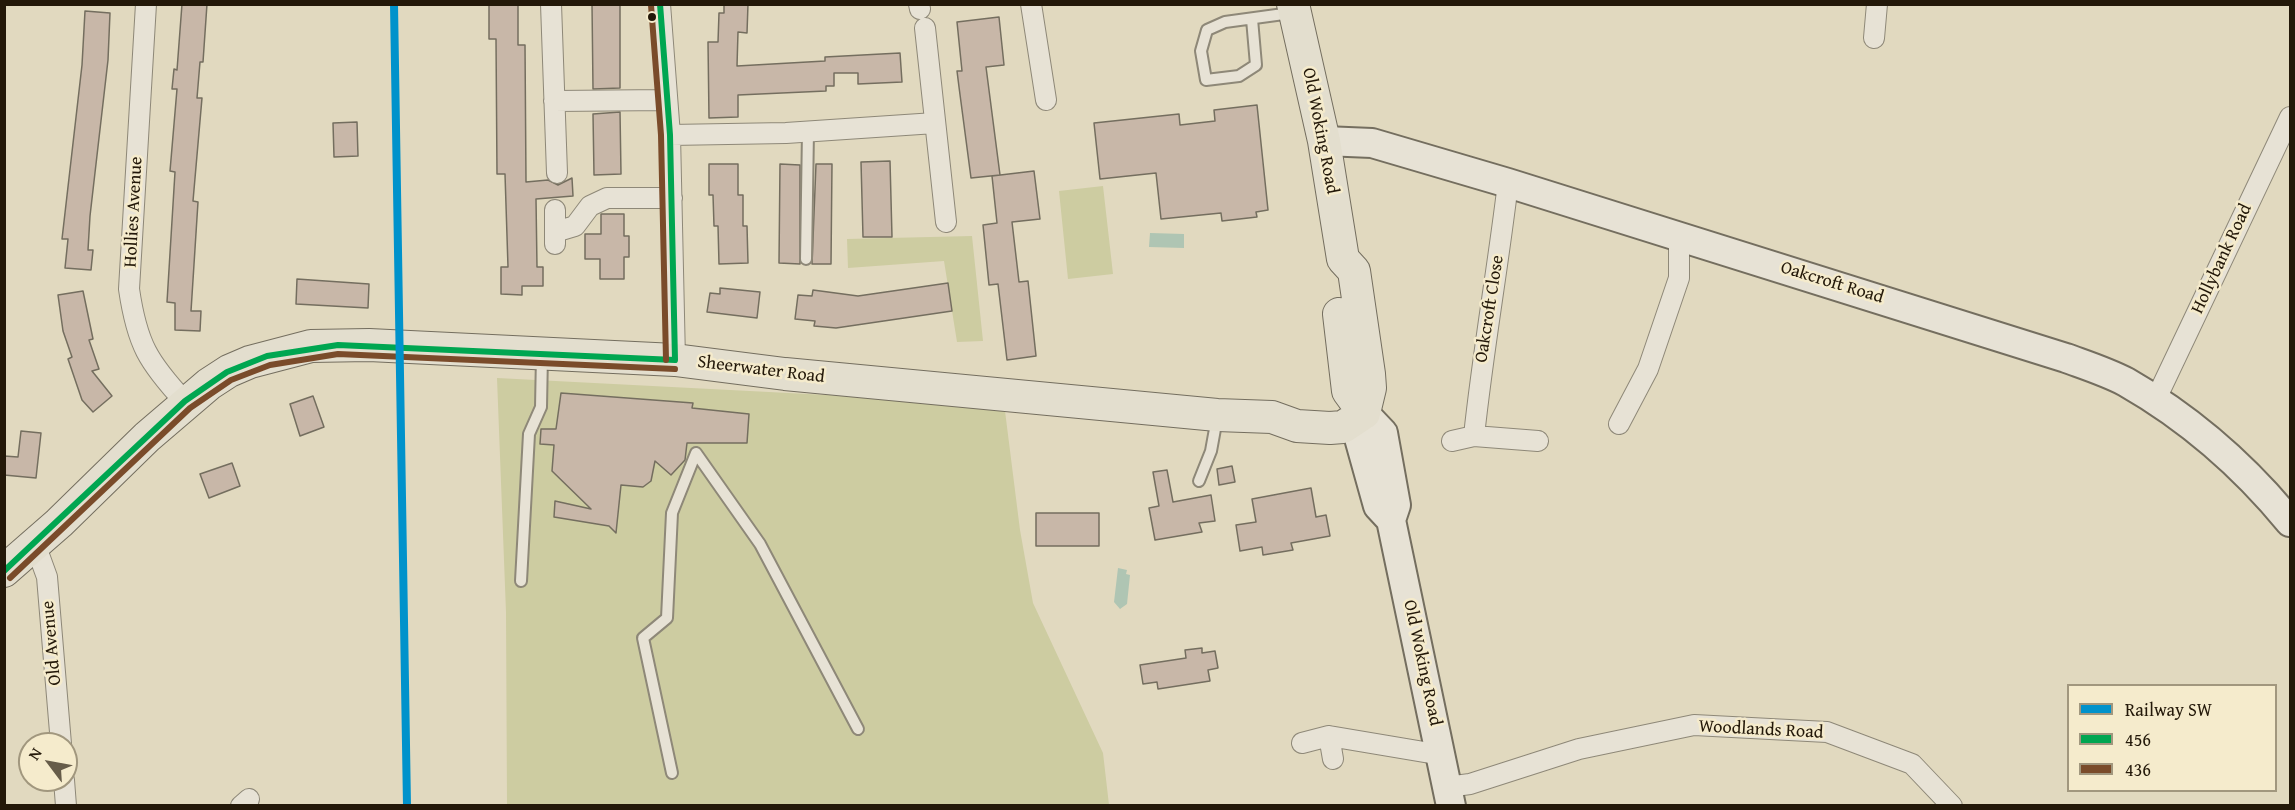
<!DOCTYPE html>
<html>
<head>
<meta charset="utf-8">
<style>
	body { margin:0 }
	#map { position:relative; width:2295px; height:810px; overflow:hidden; background:#e1d9bf; font-family:"Gentium Book Plus",serif }
	canvas { display:block }
	.frame { position:absolute; inset:0; border:6px solid #231809; pointer-events:none }
	.legend { position:absolute; left:2067px; top:684px; width:210px; height:108px; box-sizing:border-box; background:#f5ebcc; border:2px solid #a1977e; margin:0; padding:8px 10px; list-style:none; font-size:18px; color:#231809 }
	.legend li { display:flex; align-items:center; gap:12px; height:30px }
	.legend b { width:30px; border:2px solid #a1977e }
	.north { position:absolute; left:18px; top:732px; width:60px; height:60px; box-sizing:border-box; background:#f5ebcc; border:2px solid #a1977e; border-radius:50%; rotate:302deg; font-size:16px; font-weight:700; line-height:24px; text-align:center; color:#231809 }
	.north::after { content:''; display:block; margin:auto; width:21px; height:27px; background:#665c49; clip-path:polygon(50% 0,100% 100%,50% 72%,0 100%) }
</style>
</head>
<body>
<div id="map">
<canvas width="2295" height="810"></canvas>
<div class="frame"></div>
<ul class="legend">
<li><b style="height:8px;background:#0092cb"></b>Railway SW</li>
<li><b style="height:8px;background:#00a651"></b>456</li>
<li><b style="height:8px;background:#7a4b2a"></b>436</li>
</ul>
<div class="north">N</div>
</div>
<script>
const ctx = document.querySelector('canvas').getContext('2d');
ctx.lineJoin = 'round';
function fill(path, color) {
  ctx.fillStyle = color;
  ctx.fill(path, 'evenodd');
}
function trace(path, color, width, dash) {
  ctx.strokeStyle = color;
  ctx.lineWidth = width;
  ctx.lineCap = dash ? 'butt' : 'round';
  ctx.setLineDash(dash || []);
  ctx.stroke(path);
}
function label(font, color, halo, rows, align = 'center') {
  ctx.font = font + ' "Gentium Book Plus",serif';
  ctx.lineWidth = 5;
  ctx.setLineDash([]);
  ctx.textBaseline = 'middle';
  ctx.strokeStyle = halo;
  ctx.fillStyle = color;
  for (const [text, x, y, turn = 0] of rows) {
    ctx.save();
    ctx.translate(x, y);
    ctx.rotate((+turn || 0) * Math.PI / 180);
    ctx.textAlign = isNaN(turn) ? turn : align;
    if (halo) ctx.strokeText(text, 0, 0);
    ctx.fillText(text, 0, 0);
    ctx.restore();
  }
}
fill(new Path2D(`
	M1103,186l10,88 -45,5 -9,-88z
	M972,236l11,105 -26,1 -13,-81 -96,7 -1,-29z
	M497,378l369,19 139,14 15,119 13,73 70,150 6,52h-602l-1,-193z`), '#cdcca1');
fill(new Path2D(`
	M1150,233l34,1v14l-35,-1z
	M1118,568l9,2 -1,4 4,1 -3,29 -7,5 -6,-7z`), '#afc5b3');
const building = new Path2D(`
	M182,4h25l-4,58h-3l-3,36h5l-9,103 5,1 -7,109h10l-1,20 -25,-1v-27l-8,-1 8,-130 -5,-1 7,-82h-5l2,-20 3,1z
	M489,4h29v41h7l1,137 22,-2 10,5 14,-7 1,18 -37,3 1,68h6v19h-21v9l-21,-1v-27h7l-3,-93h-8l-1,-135h-7z
	M592,4h28v84l-27,1z
	M724,4h24l-1,29 -9,-1 -1,34 88,-5v-4l75,-4 2,29 -44,2v-11h-24v13h-8v5l-88,4v22l-29,1 -1,-76h10l1,-29h5z
	M85,11l25,2 -2,47 -18,156 -2,34h5l-2,20 -26,-2 3,-29h-6l20,-174z
	M999,17l5,48 -18,2 14,108 -29,3 -12,-91 -2,-16h5l-5,-49z
	M1257,105l11,105 -12,2 1,5 -35,4 -1,-8 -60,6 -5,-46 -56,6 -6,-56 85,-9 1,11 35,-4 -1,-11z
	M620,112l1,62 -27,1 -1,-61z
	M357,122l1,34 -24,1 -1,-34z
	M890,161l2,76h-29l-2,-75z
	M709,164h29v31h5v31h4l1,37 -29,1 -1,-38h-4l-1,-31h-4z
	M780,164l20,1v99l-21,-1z
	M816,164h16l-1,100h-19z
	M1034,171l6,48 -28,3 7,60 9,-1 8,75 -29,4 -9,-76 -9,1 -6,-60 14,-2 -5,-47z
	M601,214h23v22h5v21h-5v22h-24v-20h-15v-25h16z
	M297,279l72,5 -1,24 -72,-4z
	M948,283l4,28 -116,17 -22,-2 1,-5 -20,-2 3,-24 14,1 1,-6 45,6z
	M720,288l40,4 -3,26 -50,-6 3,-19 10,1z
	M83,291l10,48 -4,1 10,29 -7,2 20,25 -19,16 -11,-12 -14,-41 4,-2 -9,-26 -5,-36z
	M561,393l132,10 -1,5 57,6 -2,29h-60l-2,17 -14,15 -16,-14 -4,20 -8,6 -22,-2 -5,48 -7,-7 -55,-9 1,-16 36,8 -39,-38 2,-26 -14,-1 1,-15h15z
	M313,396l11,31 -24,9 -10,-32z
	M21,431l20,2 -5,45 -32,-3v-19l14,1z
	M232,463l8,23 -31,12 -9,-24z
	M1232,466l3,16 -16,3 -2,-16z
	M1167,470l6,32 38,-7 4,26 -16,2 3,9 -47,8 -6,-32 10,-2 -6,-34z
	M1311,488l5,29 10,-2 4,21 -39,7 2,7 -30,5 -1,-8 -22,4 -4,-26 20,-3 -4,-23z
	M1036,513h63v33h-63z
	M1202,648v5l13,-2 3,17 -10,2 2,11 -52,8 -1,-7 -14,2 -3,-19 46,-7 -1,-8z`);
fill(building, '#c8b7a8');
trace(building, '#746e5f', 1.5);
const service = new Path2D(`
	M1252,19l4,46 -17,11 -33,4 -5,-29 6,-21 18,-8 66,-9
	M806,259l2,-128
	M696,453l64,91 98,185
	M1199,481l12,-30 6,-33
	M521,581l8,-147 12,-27 1,-52
	M672,773l-29,-135 24,-20 5,-105 24,-60`);
const minor = new Path2D(`
	M146,4l-17,285c8,55 19,73 56,113
	M551,4l6,169
	M660,4l10,131 5,225
	M919,4l1,5
	M1031,4l15,96
	M925,28l21,194
	M1874,38l3,-34
	M554,101l113,-1
	M670,135l116,-2 149,-10
	M555,210v34
	M555,232l20,-6 15,-20 17,-8h65
	M2155,401l135,-284
	M1619,424l29,-55 31,-91v-43
	M1474,436c9,-85 24,-169 34,-253
	M1452,441l22,-5 64,5
	M35,544l12,33 14,167
	M1329,736l4,23
	M1302,743l27,-7 113,19
	M64,780l2,26
	M1447,787l23,-3 109,-35 115,-24 133,7 85,32 40,42
	M241,806l8,-7`);
const secondary = new Path2D(`
	M1324,141l48,2 136,40 558,175c19,7 41,14 60,24 63,36 118,84 164,140
	M1364,413l-5,25 19,68 13,14 60,286
	M1364,413l19,20 13,72 -5,15`);
const primary = new Path2D(`
	M1293,4l31,137 19,118 11,12 15,103 1,14 -6,25
	M1339,314l9,77 16,22
	M4,571l55,-48 88,-86 62,-53 20,-13 21,-9 61,-16 58,-1 306,15 110,14 432,41 55,2 25,9 33,2 13,-1 21,-14`);
trace(service, '#8e8878', 14);
trace(minor, '#8e8878', 22);
trace(secondary, '#746e5f', 32);
trace(primary, '#746e5f', 34);
trace(service, '#e7e2d5', 10);
trace(minor, '#e7e2d5', 20);
trace(secondary, '#e7e2d5', 28);
trace(primary, '#e3dece', 32);
trace(new Path2D(`
	M660,4l10,131 5,225
	M4,571l181,-170 42,-29 40,-16 71,-11 337,15`), '#00a651', 6);
trace(new Path2D(`
	M651,5l10,130 5,225
	M10,578l180,-170 41,-28 39,-15 68,-11 337,15`), '#7a4b2a', 6);
trace(new Path2D(`
	M394,4l13,802`), '#0092cb', 8);
for (const [x, y, r, color] of [
	[652,17,5,"#231809"]
]) {
  const dot = new Path2D();
  dot.arc(x, y, r, 0, 2 * Math.PI);
  ctx.fillStyle = color;
  ctx.fill(dot);
  trace(dot, '#f5ebcc', 2);
}
label('18px', '#231809', '#f5ebcc', [
	["Old Woking Road",1320,131,79],
	["Hollies Avenue",134,212,-87],
	["Hollybank Road",2222,259,-65],
	["Oakcroft Road",1832,283,17],
	["Oakcroft Close",1490,309,-81],
	["Sheerwater Road",761,370,7],
	["Old Avenue",52,643,-95],
	["Old Woking Road",1422,663,78],
	["Woodlands Road",1761,730,3]
]);
</script>
</body>
</html>
